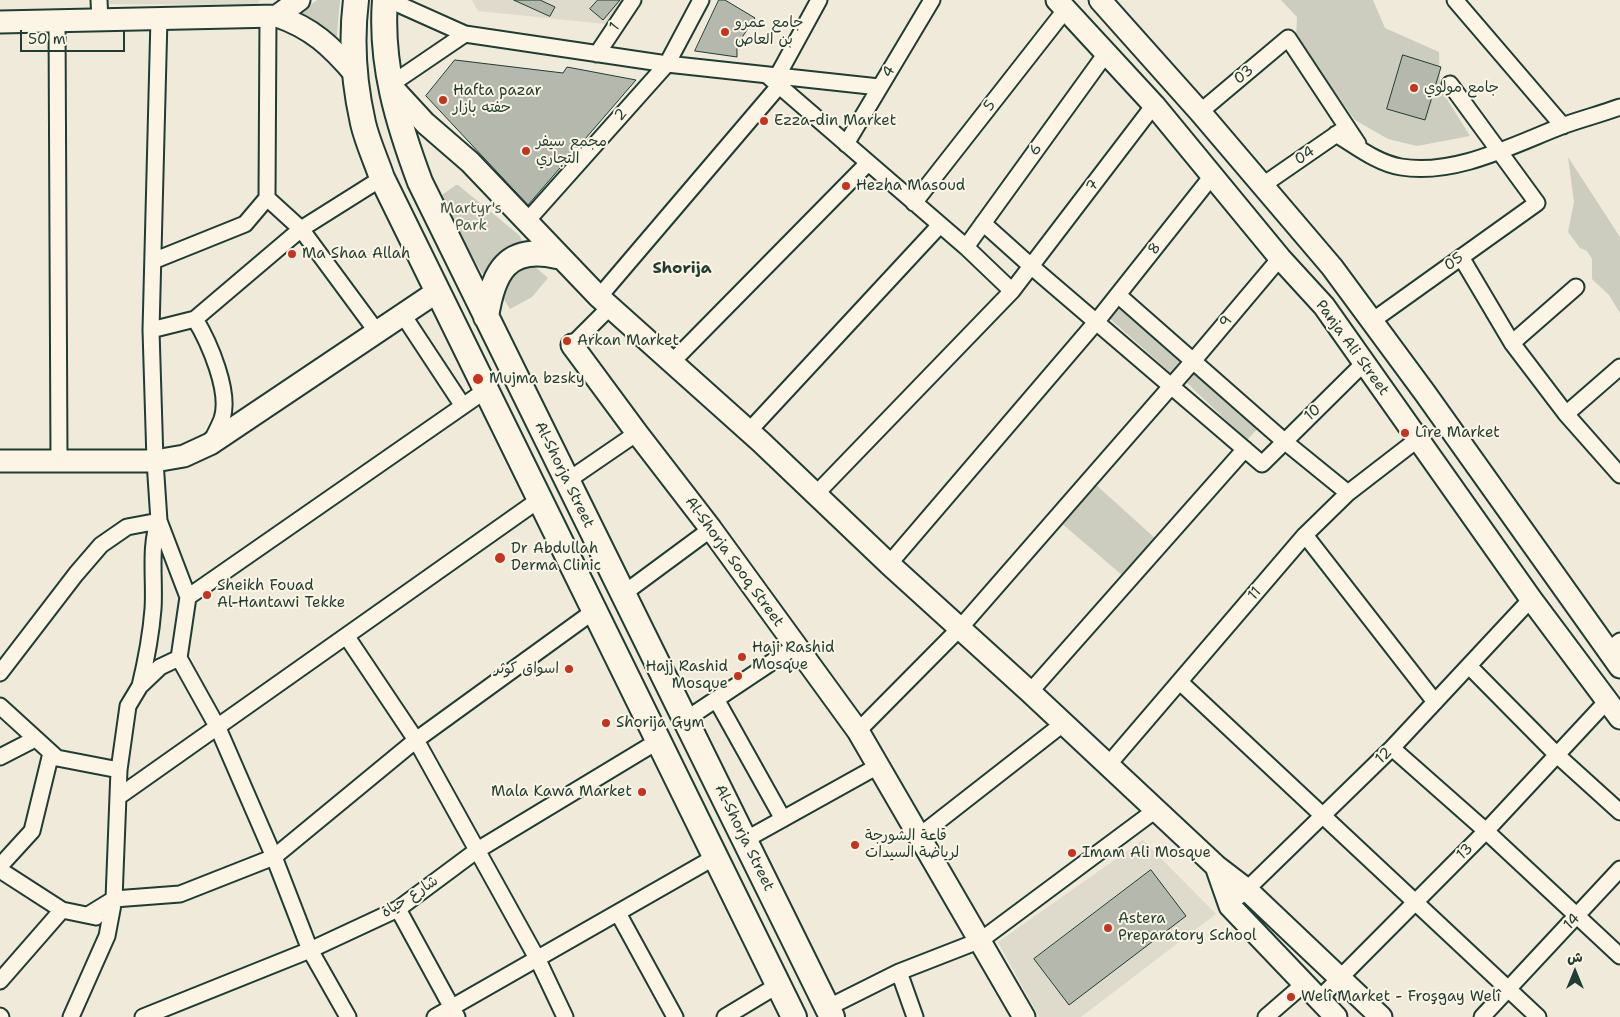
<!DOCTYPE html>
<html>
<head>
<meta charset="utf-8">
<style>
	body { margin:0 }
	#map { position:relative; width:1620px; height:1017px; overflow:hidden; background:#efeada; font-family:"Shantell Sans","Playpen Sans Arabic",sans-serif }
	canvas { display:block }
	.north { position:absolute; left:1550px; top:947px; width:50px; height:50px; -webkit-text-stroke:4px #fcf5e5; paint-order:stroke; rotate:0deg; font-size:14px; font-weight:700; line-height:20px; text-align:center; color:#1f3d34 }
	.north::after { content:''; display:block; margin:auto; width:18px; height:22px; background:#1f3d34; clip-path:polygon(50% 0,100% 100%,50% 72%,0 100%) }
	.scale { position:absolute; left:20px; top:30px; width:105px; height:22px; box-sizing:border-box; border:2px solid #1f3d34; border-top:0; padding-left:6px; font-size:15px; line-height:18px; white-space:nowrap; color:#1f3d34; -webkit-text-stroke:4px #fcf5e5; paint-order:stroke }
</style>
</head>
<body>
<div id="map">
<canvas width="1620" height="1017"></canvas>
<div class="north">ش</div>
<div class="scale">50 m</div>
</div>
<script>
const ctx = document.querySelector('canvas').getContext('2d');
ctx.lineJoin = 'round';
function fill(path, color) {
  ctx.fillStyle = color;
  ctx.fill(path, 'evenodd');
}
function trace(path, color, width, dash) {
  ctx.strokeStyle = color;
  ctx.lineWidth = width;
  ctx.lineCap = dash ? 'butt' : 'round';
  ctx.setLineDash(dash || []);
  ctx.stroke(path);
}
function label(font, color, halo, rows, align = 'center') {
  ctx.font = font + ' "Shantell Sans","Playpen Sans Arabic",sans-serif';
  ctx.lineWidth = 4;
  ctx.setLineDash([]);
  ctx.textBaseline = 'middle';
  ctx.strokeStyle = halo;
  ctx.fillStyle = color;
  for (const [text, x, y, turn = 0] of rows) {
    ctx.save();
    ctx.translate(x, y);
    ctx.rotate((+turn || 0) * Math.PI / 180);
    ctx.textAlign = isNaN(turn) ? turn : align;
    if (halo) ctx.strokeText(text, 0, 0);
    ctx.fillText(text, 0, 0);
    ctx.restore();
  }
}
fill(new Path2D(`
	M107,0h153l-3,5 -150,-1z
	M472,0h150l-16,24 -128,-13z
	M1143,840l73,74 -135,103h-42l-41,-75z`), '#dedbcc');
fill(new Path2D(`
	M317,0h23l-4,45c-12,-16 -21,-23 -40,-29z
	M1281,0h92l12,28 54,24 1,36 30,48 -53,10 -29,-7 -33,-19 -59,-82 1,-21z
	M1568,157l52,80v76l-11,-18 -17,-16v-20l-5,-8 -7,-3 -12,-16 6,-30z
	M456,185h2l61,50 5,9 -25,10 -13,21 -4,-2 -43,-76z
	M533,265l15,13 -16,19 -22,12 -11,-18 18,-24z
	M1119,305l66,55 -13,14 -64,-57z
	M1197,371l62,56 -12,13 -60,-57z
	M1095,484l61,55 -34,36 -62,-53z`), '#cccdbf');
const building = new Path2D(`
	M514,0h26l15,7 -5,9z
	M598,0h22l-17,20 -13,-11z
	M719,0h6l30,18 -18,27v12l-42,-6z
	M1403,55l38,12 -16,53 -38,-11z
	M455,60l108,13 4,-6 69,13 -108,125 -102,-109z
	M1151,870l35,46 -117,89 -35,-46z`);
fill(building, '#b5b9ad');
trace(building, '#1f3d34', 1);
const street = new Path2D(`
	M99,0l1,20
	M389,0l76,34 202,30 212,23
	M1455,0l108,126
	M268,17l-1,181 34,31 76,103
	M57,20l2,439
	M597,54l36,-54
	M778,75l41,-75
	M768,76l198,171 46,44
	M390,85l75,-51
	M1200,112l88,-74 70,106
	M1336,134c20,12 41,29 65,33 54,9 112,-22 161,-41 19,-7 39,-12 58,-19
	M846,144l86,-144
	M1263,185l81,-56
	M914,203l152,-194
	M527,221l140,-157 34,-64
	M983,223l49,44 230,197 103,-102
	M966,247l141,-195
	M1461,257l51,86 54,71 54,61
	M153,261l92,-37 22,-26
	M1118,295l166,146 64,52
	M599,297l179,-210
	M403,315l60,91
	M195,319c14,23 36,73 27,100 -3,8 -8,17 -12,25
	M1372,321l165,-118 -87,-119
	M151,330l44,-11 106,-90 81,-51
	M1512,343l64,-56
	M572,345l38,-38
	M671,363l197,-200
	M1566,414l54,-47
	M748,432l192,-207
	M567,481l70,-48
	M815,495l197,-204 142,-186
	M1305,535l130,167
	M889,564l208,-243 115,-145
	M623,594l88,-65
	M188,597l298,-207
	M347,637l69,103 122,220 27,57
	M1608,651l12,-10
	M179,658l39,70 56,129 36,93 38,67
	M1469,666l88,89 63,57
	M0,673l76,-99 25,-29 26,-18 32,-6
	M1180,682l358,335
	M140,686c6,-25 11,-51 13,-77 2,-27 -4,-64 6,-88
	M1030,692l215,-243
	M716,699l67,120
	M0,706l57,52 62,12
	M685,720l111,-74
	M858,731l102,-103 234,-268 86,-102
	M1392,748l94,83 134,125
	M0,757l35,-18
	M1108,765l197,-230 43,-42 70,-54
	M118,797l422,-298
	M918,837l146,-114
	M745,840l133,-74
	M0,866l32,-35 19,-78
	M0,870l62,40
	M1240,896l152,-148 139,-149
	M398,909l59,108
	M618,913l57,104
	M88,915l26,-16 66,-5 94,-37 142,-117 178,-129
	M899,972l16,45
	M0,981l62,-71 34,7
	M1318,1000l168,-169 121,-130
	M827,1008l72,-36 82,-32 176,-131
	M0,1016l1,1
	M71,1017l36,-81 7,-37 5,-129 9,-64 12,-20 20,-19 19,-9 9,-61 -29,-76 -4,-60 -4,-131 8,-312
	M143,1017l167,-67 88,-41 78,-58 182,-110
	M435,1017l280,-160
	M725,1017l53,-32
	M1266,1017l38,-33
	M1482,1017l138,-148`);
const secondary = new Path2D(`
	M1057,0l97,105 126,153 44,48 207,293 89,119
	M1100,0l100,112 132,155 93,126 195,274
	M277,16l22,-16
	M0,22l277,-6c35,12 54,30 78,58
	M390,85l35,38 45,39 129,135 162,145 128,122 141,128 186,174 30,23 135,128
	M572,345l65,88 74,96 147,202 166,286
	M0,461h155l29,-5 26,-12 228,-153
	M1216,866l14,40 106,111`);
const primary = new Path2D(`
	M356,0c-5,40 -2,83 7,123 4,18 13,37 19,55l412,839
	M385,0c-5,64 13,123 35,182l412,835
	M486,317c7,-45 21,-72 71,-61`);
trace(street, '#1f3d34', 19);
trace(secondary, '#1f3d34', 25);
trace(primary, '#1f3d34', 28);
trace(street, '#fcf5e5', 15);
trace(secondary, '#fcf5e5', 21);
trace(primary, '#fcf5e5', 24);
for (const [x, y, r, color] of [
	[725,32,5,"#c8321e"],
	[1414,88,5,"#c8321e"],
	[443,100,5,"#c8321e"],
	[764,121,5,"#c8321e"],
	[526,151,5,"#c8321e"],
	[846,186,5,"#c8321e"],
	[292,254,5,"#c8321e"],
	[567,341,5,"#c8321e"],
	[478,379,6,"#c8321e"],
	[1405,433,5,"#c8321e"],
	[500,558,6,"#c8321e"],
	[207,595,5,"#c8321e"],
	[742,657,5,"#c8321e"],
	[569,669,5,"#c8321e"],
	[738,676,5,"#c8321e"],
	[606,723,5,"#c8321e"],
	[642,792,5,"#c8321e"],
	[855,845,5,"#c8321e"],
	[1072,853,5,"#c8321e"],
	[1108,928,5,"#c8321e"],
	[1291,997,5,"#c8321e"]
]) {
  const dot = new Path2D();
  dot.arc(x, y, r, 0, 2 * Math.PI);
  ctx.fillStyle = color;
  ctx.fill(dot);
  trace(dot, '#fcf5e5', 2);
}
label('15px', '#1f3d34', '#fcf5e5', [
	["جامع عمرو",735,23],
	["بن العاص",735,40],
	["جامع مولوي",1424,88],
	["Hafta pazar",453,91],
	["حفته بازار",453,108],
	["Ezza-din Market",774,121],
	["مجمع سيفر",536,142],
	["التجاري",536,159],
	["Hezha Masoud",856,186],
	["Ma Shaa Allah",302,254],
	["Arkan Market",577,341],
	["Mujma bzsky",489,379],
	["Lîre Market",1415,433],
	["Dr Abdullah",511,549],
	["Derma Clinic",511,566],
	["Sheikh Fouad",217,586],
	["Al-Hantawi Tekke",217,603],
	["Haji Rashid",752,648],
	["Mosque",752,665],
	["Hajj Rashid",728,667,"right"],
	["Mosque",728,684,"right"],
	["اسواق كوثر",559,669,"right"],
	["Shorija Gym",616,723],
	["Mala Kawa Market",632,792,"right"],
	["قاعة الشورجة",865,836],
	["لرياضة السيدات",865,853],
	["Imam Ali Mosque",1082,853],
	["Astera",1118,919],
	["Preparatory School",1118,936],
	["Welî Market - Froşgay Welî",1301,997]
], 'left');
label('15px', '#1f3d34', '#fcf5e5', [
	["1",615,27,-56],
	["4",889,72,-59],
	["03",1244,75,-40],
	["5",990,106,-52],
	["2",621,115,-48],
	["6",1036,150,-54],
	["04",1305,156,-35],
	["7",1093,186,-53],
	["8",1155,249,-52],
	["05",1454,262,-36],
	["9",1226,322,-50],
	["Panja Ali Street",1352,348,54],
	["10",1313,413,-44],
	["Al-Shorja Street",564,475,64],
	["Al-Shorja Sooq Street",734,562,54],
	["11",1255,594,-50],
	["12",1384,756,-45],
	["Al-Shorja Street",744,838,64],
	["13",1465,852,-44],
	["شارع حياة",410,897,-33],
	["14",1572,922,-47]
]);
label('15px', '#425a50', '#fcf5e5', [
	["Martyr's",471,209],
	["Park",471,226]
]);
label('bold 16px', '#1f3d34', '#fcf5e5', [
	["Shorija",682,269]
]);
</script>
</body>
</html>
